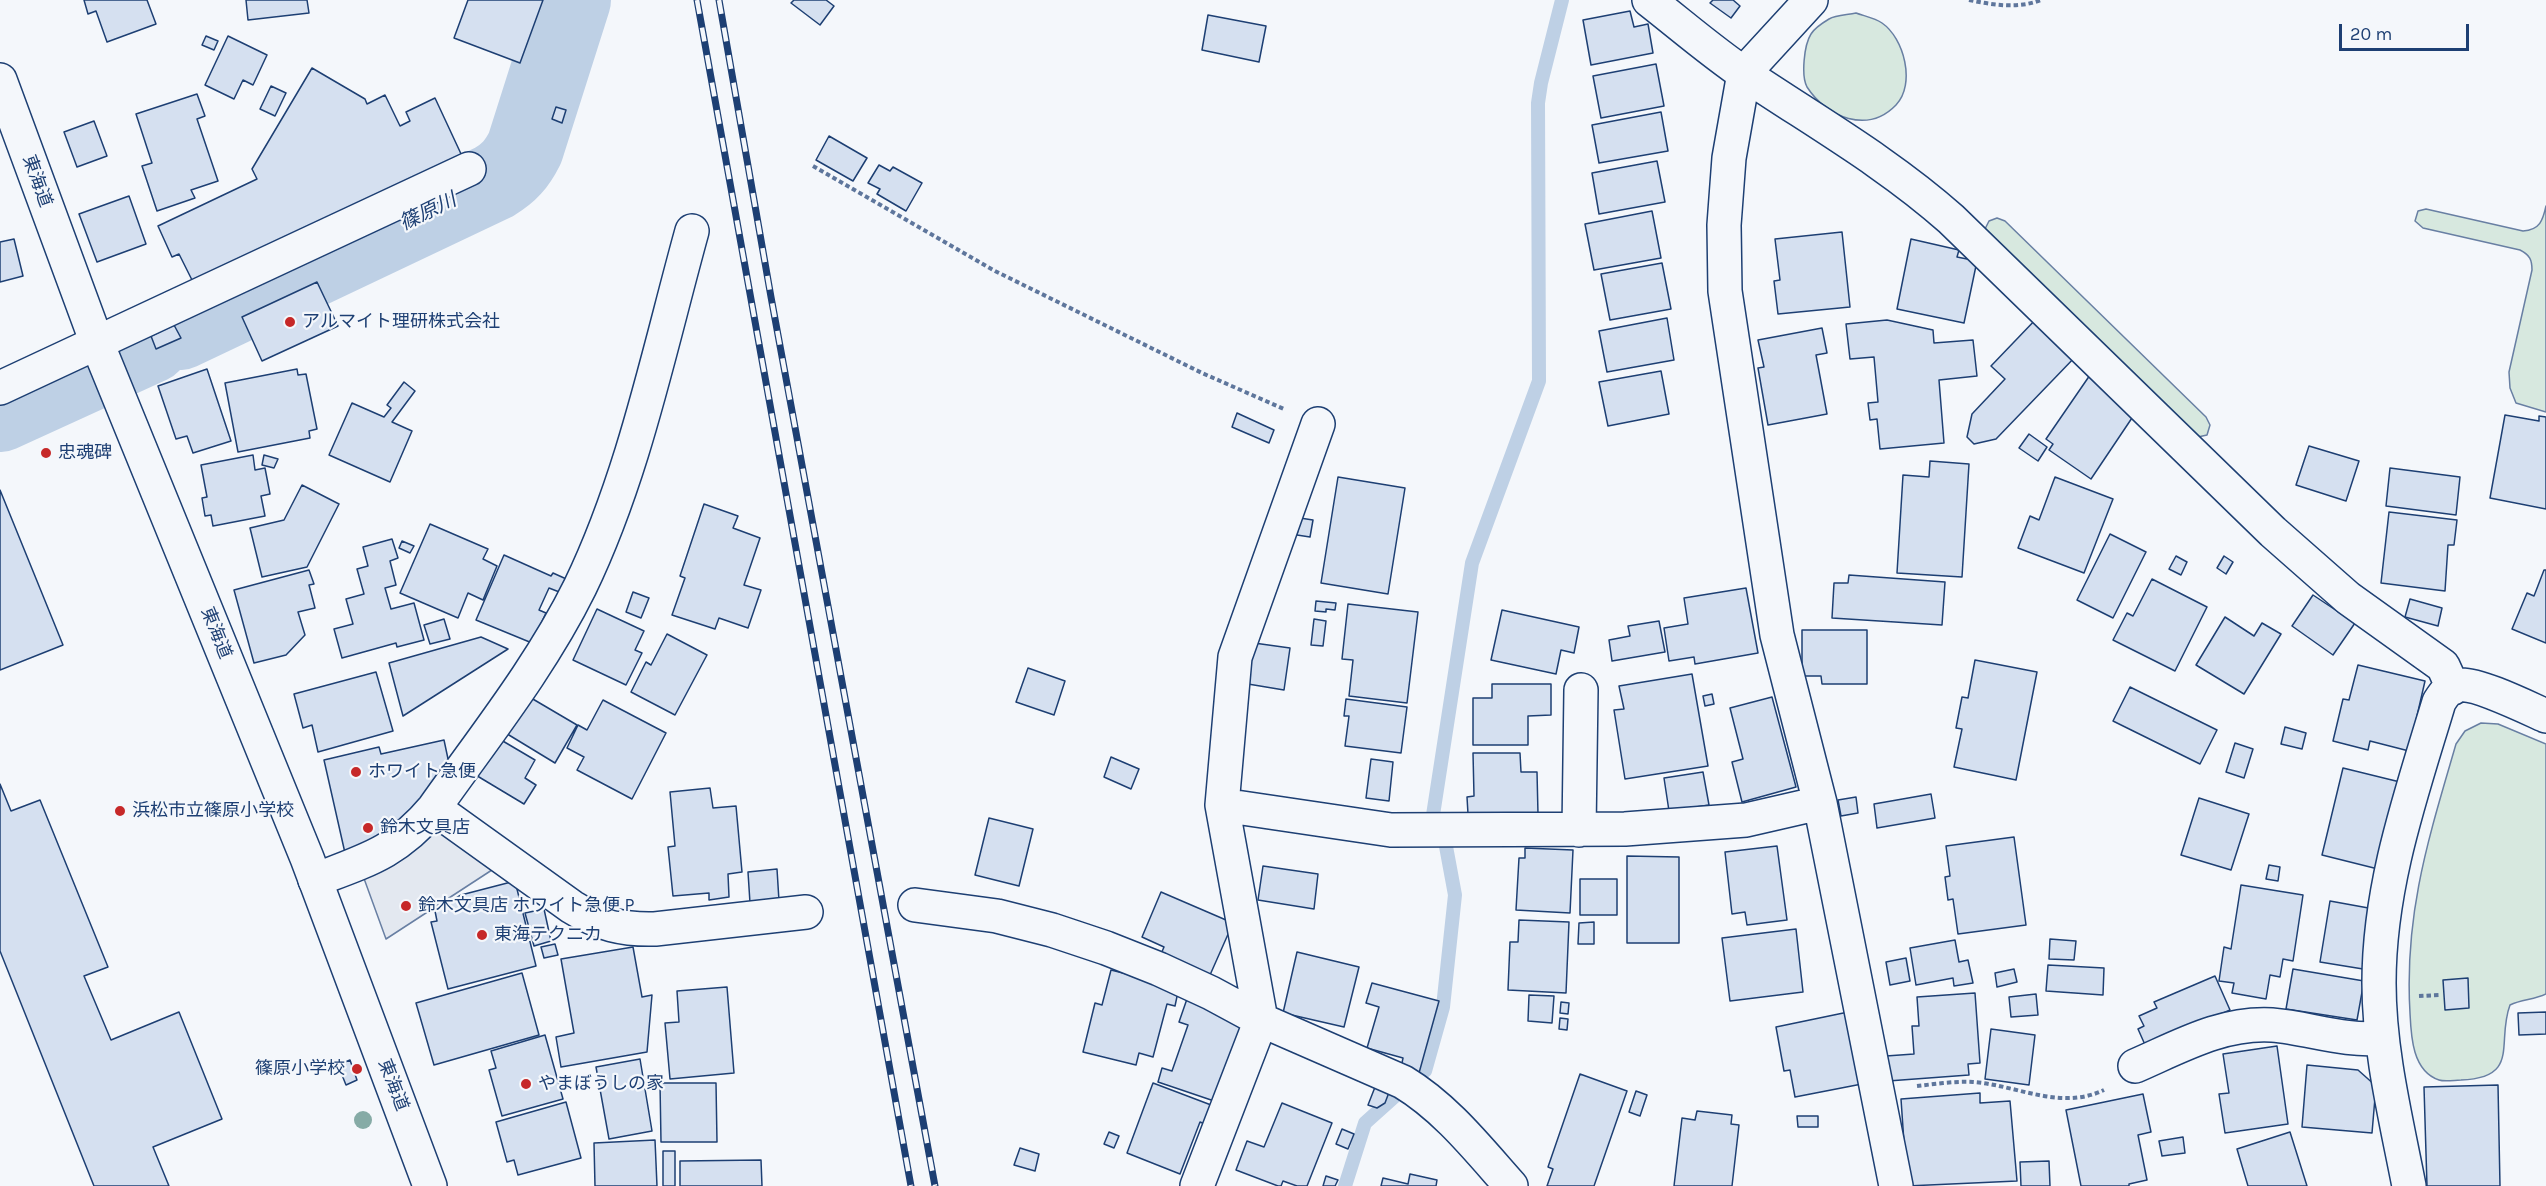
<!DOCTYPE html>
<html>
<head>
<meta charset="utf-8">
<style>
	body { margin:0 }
	#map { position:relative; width:2546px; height:1186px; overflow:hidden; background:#f4f7fb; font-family:Karla,sans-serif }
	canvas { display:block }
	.scale { position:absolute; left:2339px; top:24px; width:130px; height:27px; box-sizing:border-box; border:3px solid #1d3f73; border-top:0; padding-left:8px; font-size:18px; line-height:21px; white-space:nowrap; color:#1d3f73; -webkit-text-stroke:4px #f4f7fb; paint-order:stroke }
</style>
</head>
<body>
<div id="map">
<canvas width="2546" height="1186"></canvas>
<div class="scale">20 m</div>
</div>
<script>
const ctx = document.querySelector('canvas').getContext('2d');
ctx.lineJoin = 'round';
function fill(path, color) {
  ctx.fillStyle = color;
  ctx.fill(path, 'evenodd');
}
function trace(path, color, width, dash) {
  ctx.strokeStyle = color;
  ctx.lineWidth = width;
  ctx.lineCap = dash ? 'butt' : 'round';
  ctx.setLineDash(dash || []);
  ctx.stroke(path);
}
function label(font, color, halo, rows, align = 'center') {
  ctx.font = font + ' Karla,"Noto Sans JP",sans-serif';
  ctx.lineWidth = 4.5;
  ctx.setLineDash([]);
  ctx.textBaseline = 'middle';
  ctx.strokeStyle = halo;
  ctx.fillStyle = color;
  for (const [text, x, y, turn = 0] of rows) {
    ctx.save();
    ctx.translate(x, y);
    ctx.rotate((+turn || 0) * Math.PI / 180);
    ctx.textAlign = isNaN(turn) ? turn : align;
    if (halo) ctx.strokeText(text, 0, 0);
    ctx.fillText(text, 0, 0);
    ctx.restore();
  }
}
const green = new Path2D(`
	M1856,13c8,3 19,5 26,10 22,15 34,61 14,82 -28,29 -69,13 -89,-18 -6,-11 -3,-42 4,-53 3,-5 13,-12 18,-15 7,-4 18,-4 27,-6z
	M2546,206v206l-30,-9 -6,-15 -1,-16 23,-102c0,-10 -2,-15 -12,-20l-97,-22 -8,-7 3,-10 8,-2 97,22c17,-1 20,-11 23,-25z
	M1997,218l8,3 201,196 4,8 -3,10 -9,2 -213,-208 4,-8z
	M2481,723l17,1 48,20v250c-12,6 -24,5 -36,11 -14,37 11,73 -49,75 -6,0 -16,2 -22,0 -27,-9 -28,-45 -29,-67 -6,-100 19,-176 46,-269l9,-13z`);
fill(green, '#d7e8df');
trace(green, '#687fa3', 1.5);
const parking = new Path2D(`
	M434,824l61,44 -109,71 -24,-66z`);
fill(parking, '#e3e8f0');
trace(parking, '#687fa3', 1.5);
trace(new Path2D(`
	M1433,815l39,-252 67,-182 -1,-278 3,-20 21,-83
	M1425,1071l18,-64 12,-112 -10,-54
	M1345,1186l20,-63 29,-26`), '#bed0e5', 14);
trace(new Path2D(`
	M180,331l314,-149c15,-9 23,-18 31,-34l47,-148
	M0,413l151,-69`), '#bed0e5', 78);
const building = new Path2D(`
	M84,0h63l9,24 -49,18 -11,-31 -8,3z
	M246,0h61l2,13 -61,7z
	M468,0h75l-23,63 -66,-25z
	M794,0h32l8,6 -14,19 -29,-22z
	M1713,0h20l7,6 -9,12 -21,-15z
	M1630,11l4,16 14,-3 5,29 -62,12 -8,-45z
	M1208,15l58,11 -7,36 -57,-12z
	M206,36l12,5 -4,9 -12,-5z
	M228,36l39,19 -14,30 -10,-5 -9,19 -29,-14z
	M1656,64l8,42 -63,12 -8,-42z
	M312,68l53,31 2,5 18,-9 15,31 10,-5 -4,-9 29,-14 27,58 -269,126 -14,-28 -7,3 -14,-31 99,-47 -5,-10z
	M271,86l15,7 -11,23 -15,-7z
	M197,94l8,22 -8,3 21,62 -27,9 4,8 -38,13 -15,-45 10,-3 -16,-49z
	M556,107l10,3 -4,13 -10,-4z
	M1661,112l7,39 -69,12 -7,-38z
	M94,121l13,35 -30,11 -13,-35z
	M829,136l38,22 -14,23 -37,-21z
	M1657,161l8,41 -66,12 -7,-41z
	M879,165l11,6 3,-4 29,16 -16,28 -29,-17 3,-5 -12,-6z
	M129,196l17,48 -49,18 -18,-48z
	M1652,211l9,47 -67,12 -9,-46z
	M1842,232l8,75 -72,7 -4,-33 6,-1 -5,-41z
	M14,239l9,37 -23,6v-40z
	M1911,239l48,11 -2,7 20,4 -13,62 -67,-14z
	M1662,263l9,46 -61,11 -9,-46z
	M317,282l21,44 -76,35 -20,-44z
	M2038,317l39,38 -81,84 -22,5 -7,-7 5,-23 33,-35 -14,-13z
	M1667,318l7,42 -67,12 -8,-41z
	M1887,320l46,10 1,13 39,-3 4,36 -38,4 5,63 -64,6 -3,-30 -7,1 -2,-17 10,-1 -4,-45 -24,2 -4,-35z
	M174,325l7,13 -25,11 -5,-13z
	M1822,328l5,25 -11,2 11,59 -59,11 -10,-57 6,-1 -6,-27z
	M207,369l24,72 -38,12 -6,-17 -11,3 -18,-53z
	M297,369l1,6 8,-1 11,55 -8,2 1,7 -72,14 -13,-69z
	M1661,371l8,43 -61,12 -9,-44z
	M2090,375l48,34 -47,70 -42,-29 4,-6 -7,-5z
	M404,382l11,9 -23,31 20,9 -22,51 -61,-27 23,-52 32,14 7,-9 -4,-3z
	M1237,413l37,17 -5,13 -37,-16z
	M2505,415l34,6v-5l7,1v92l-56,-11z
	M2029,434l18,13 -9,14 -19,-13z
	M2309,446l50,15 -13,40 -50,-16z
	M253,455l2,15 10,-2 5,26 -9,2 4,20 -52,10 -2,-11 -6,1 -3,-18 5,-1 -6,-32z
	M264,455l14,4 -4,9 -12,-3z
	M1930,461l39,3 -7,113 -65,-4 6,-98 26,2z
	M2390,468l70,9 -4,38 -70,-9z
	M1338,477l67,11 -17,106 -67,-11z
	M2055,477l58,22 -29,74 -66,-25 12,-32 9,4z
	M302,485l37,19 -32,63 -45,10 -12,-49 34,-8z
	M0,490l63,155 -63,25z
	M704,504l34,12 -5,12 27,10 -16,47 17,5 -13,38 -29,-10 -4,11 -43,-14 13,-37 -5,-2z
	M2389,512l68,8 -3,25h-6l-3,46 -64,-8z
	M1300,518l13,2 -3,17 -13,-2z
	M430,524l58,25 -5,10 14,7 -14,34 -15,-7 -10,25 -58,-25z
	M2110,534l36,18 -33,66 -36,-18z
	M392,539l6,19 -8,3 6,24 -11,3 6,21 23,-6 10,37 -27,7 -1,-4 -54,15 -8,-29 19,-5 -7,-25 18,-5 -7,-25 11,-3 -5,-19z
	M402,541l12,5 -4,7 -11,-5z
	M504,555l47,21 2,-3 20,9 -6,13 -18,-7 -10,22 7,3 -14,30 -56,-23z
	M2176,556l11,6 -6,13 -12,-6z
	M2224,556l9,6 -7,12 -9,-6z
	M309,570l5,14 -5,1 6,23 -17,4 7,23 -19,20 -32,8 -20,-73z
	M2544,570h2v73l-34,-14 15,-36 7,3z
	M1849,575l96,7 -3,43 -110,-7 2,-35h14z
	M2152,579l55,28 -32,64 -62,-31 14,-27 6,3z
	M1746,588l12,65 -63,11 -1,-7 -25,4 -5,-33 24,-4 -4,-26z
	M633,592l16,6 -8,20 -15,-6z
	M2313,595l42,28 -22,32 -41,-29z
	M2410,599l32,9 -4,18 -33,-9z
	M1316,601l20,2 -1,7 -9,-1v3l-11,-1z
	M1348,604l70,8 -11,91 -58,-7 4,-36 -11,-1z
	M597,609l47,22 -9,19 7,3 -16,32 -53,-25z
	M1502,610l77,17 -5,26 -13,-3 -5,24 -65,-14z
	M2225,617l29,19 8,-13 19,11 -37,60 -48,-29z
	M444,619l6,20 -20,5 -6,-19z
	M1314,619l12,2 -3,25 -12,-1z
	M1659,621l6,31 -53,9 -3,-21 21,-4 -2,-10z
	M1802,630h65v54h-45l-1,-8h-19z
	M667,634l40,21 -32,60 -44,-23 15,-30 5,3z
	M481,637l27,12 -105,67 -14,-53z
	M1254,643l36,5 -6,42 -36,-6z
	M1975,660l62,12 -21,108 -62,-13 8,-38 -6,-1 6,-31 6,1z
	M2358,665l67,16 -16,70 -39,-10 -2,9 -35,-9 10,-42 6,1z
	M1028,668l37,13 -11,34 -38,-13z
	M376,672l17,59 -75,21 -6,-27 -9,3 -9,-34z
	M1692,674l16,92 -83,13 -11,-69 10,-1 -5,-23z
	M1492,684h59v31l-23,1v29h-55v-47h19z
	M2130,687l87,43 -17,34 -87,-43z
	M1712,694l2,10 -9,2 -2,-10z
	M526,695l51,30 -22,38 -51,-31z
	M1772,697l24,90 -54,15 -10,-40 11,-3 -13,-51z
	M1346,699l61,8 -6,46 -56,-7 4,-30h-5z
	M603,700l63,33 -34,66 -55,-29 7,-13 -17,-9 11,-23 9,5z
	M2285,727l21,6 -4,16 -21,-5z
	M496,737l39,23 -10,18 11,7 -12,19 -50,-30z
	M444,740l7,33 -69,72 -37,8 -21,-93 55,-13 2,7z
	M2235,743l18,6 -9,29 -18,-6z
	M1473,753h47l1,19h16l1,42h-70l-1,-17 7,-1z
	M1111,757l28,12 -8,20 -27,-12z
	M1371,759l22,3 -4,39 -23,-3z
	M2343,768l57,14 -22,87 -56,-14z
	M1703,772l6,33 -40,6 -5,-33z
	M0,784l11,27 29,-11 68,167 -24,9 27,64 68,-28 43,107 -69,28 16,39h-75l-94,-235z
	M710,788l3,20 23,-2 6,66 -14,2 1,23 -20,3v-7l-36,3 -5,-49 7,-1 -5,-54z
	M1931,794l4,24 -58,10 -3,-24z
	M1856,797l2,16 -17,3 -3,-16z
	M2199,798l50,16 -18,56 -50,-15z
	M989,818l44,11 -14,57 -44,-11z
	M2014,837l12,88 -68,9 -5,-35 -5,1 -3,-23 5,-1 -4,-30z
	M1777,846l10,74 -40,5 -2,-13 -13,2 -7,-62z
	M1525,848l48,2 -3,63 -54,-3 3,-52h6z
	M1627,856l52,1v86h-52z
	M2269,865l11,2 -2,14 -12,-2z
	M1263,866l55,8 -4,35 -56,-9z
	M777,869l2,32 -29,2 -2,-31z
	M1580,879h37v36h-37z
	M515,881l21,85 -88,23 -17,-67 6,-1 -2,-10 26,-16z
	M2241,885l62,10 -10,66 -10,-2 -3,18 -10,-2 -4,24 -34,-6 2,-10 -15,-2 5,-34 7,2z
	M1161,892l72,31 -23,52 -49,-21 3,-7 -22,-10z
	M2330,901l44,8 -11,60 -43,-7z
	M544,909l7,32 -17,5 -9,-33z
	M1519,920l50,2 -3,71 -58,-3 2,-48h8z
	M1594,922v22h-16l1,-21z
	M1796,929l7,63 -73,9 -8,-63z
	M2050,939l26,2 -2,19 -25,-1z
	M1955,940l4,22 9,-2 5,23 -19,3 -1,-8 -37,7 -6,-37z
	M555,944l3,11 -14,3 -3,-11z
	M633,947l9,50 10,-2 -5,57 -86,15 -5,-30 18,-4 -13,-74z
	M1297,952l62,15 -15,60 -61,-14z
	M1906,958l4,23 -20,4 -4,-23z
	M2048,965l56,3 -1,27 -57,-4z
	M2014,969l3,13 -20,5 -2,-14z
	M2293,969l71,12 -7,39 -71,-11z
	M1111,970l68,17 -4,19 -8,-2 -14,53 -14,-4 -3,12 -53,-13 12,-49 7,2z
	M522,973l17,62 -105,30 -18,-62z
	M2215,976l15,34 -84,37 -8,-18 6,-3 -5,-10 18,-8 -3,-6z
	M2468,978l1,30 -24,2 -2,-30z
	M1372,983l67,18 -20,72 -18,-5 2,-10 -36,-10 12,-41 -13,-4z
	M727,987l7,86 -64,6 -5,-56 14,-1 -2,-31z
	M1975,993l5,70 -12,1 1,11 -81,6 -2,-25 28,-2 -2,-28h7l-2,-29z
	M2036,994l2,21 -27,2 -2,-20z
	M1529,995l25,1 -2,27 -24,-2z
	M1188,996l63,28 -31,79 -62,-21 4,-14 10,3 16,-46 -9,-3z
	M1561,1002l8,1 -1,11 -8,-1z
	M1853,1011l14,72 -72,14 -5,-27 -6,1 -8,-44z
	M2546,1012v22l-27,1 -1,-22z
	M1560,1018l8,1 -1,11 -8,-1z
	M1991,1029l44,6 -6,50 -44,-6z
	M545,1035l18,64 -61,17 -13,-46 7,-2 -5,-17z
	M2277,1046l11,78 -63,9 -6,-39 10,-1 -6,-39z
	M640,1059l12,72 -43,8 -13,-72z
	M350,1060l7,20 -11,5 -8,-20z
	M2307,1065l51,5 18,16 -4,47 -70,-6z
	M1580,1074l47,17 -33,95h-47l6,-17 -5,-2z
	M1377,1082l14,5 -6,16 -8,5 -9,-3z
	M660,1083h56l1,59h-56z
	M1153,1083l66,25 -7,19 -12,-5 -20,52 -53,-21z
	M2498,1085l2,101h-73l-3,-99z
	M1636,1091l11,4 -7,21 -11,-4z
	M1980,1093v10l30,-2 7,80 -110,5 -6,-87z
	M2143,1094l8,38 -13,3 9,45 -18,4v2h-48l-15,-76z
	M566,1102l15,56 -63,17 -4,-15 -7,2 -11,-40z
	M1282,1103l50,20 -25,63h-10l-14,-5 -2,5h-3l-42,-16 11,-29 17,6z
	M1697,1111l35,4 -1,9 8,1 -7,61h-58l8,-68 13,2z
	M1797,1116h21v11h-20z
	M1342,1129l12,5 -6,15 -12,-5z
	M1109,1132l10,4 -5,12 -10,-4z
	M2290,1132l17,54h-59l-11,-37z
	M2183,1137l2,16 -23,3 -3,-15z
	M655,1140l2,46h-62l-1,-43z
	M1020,1148l19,6 -4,17 -21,-6z
	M663,1151h12v35h-12z
	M761,1160l1,26h-82v-25z
	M2049,1161l1,25h-29l-1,-24z
	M1410,1174l27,6 -1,6h-55l2,-8 25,6z
	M1326,1176l12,4 -3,6h-12z`);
fill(building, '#d5e0f0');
trace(building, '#1d3f73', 1.5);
const minor = new Path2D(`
	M1649,0c32,25 63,52 97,75 70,47 142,88 205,144l322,313 75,66 95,68 10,22
	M1811,0l-67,73 -15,85 -5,67 1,66 52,344 43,168 76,383
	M0,388l469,-219
	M1222,805l169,25 234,-1 121,-9 74,-17
	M434,808l138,99c27,17 51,23 83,22l151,-17
	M1579,830l2,-140
	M315,880c53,-20 82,-28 119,-72 51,-72 107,-142 146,-221 54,-112 79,-237 112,-356
	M915,905l82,11 55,14 54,18 53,21 52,24 50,27 142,62c43,26 75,67 108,104
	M2135,1066c44,-19 87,-44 137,-41 37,3 72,17 110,13
	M1197,1186l64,-166 -39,-215 13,-148 83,-233
	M2409,1186c-13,-67 -30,-135 -30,-203 0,-98 32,-188 60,-281 5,-8 10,-16 21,-17 17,-2 68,23 86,31`);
const secondary = new Path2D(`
	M0,80l97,263 210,515 123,328`);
trace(minor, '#1d3f73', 36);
trace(secondary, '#1d3f73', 36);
trace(new Path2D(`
	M1969,0c24,5 49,9 72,0
	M813,166l182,105 207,102 82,36
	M2419,996l21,-1
	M1917,1086c18,-2 38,-5 56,-4 44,3 87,29 131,8`), '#5e769c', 4, [4.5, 3]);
trace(minor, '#f4f7fb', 33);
trace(secondary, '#f4f7fb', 33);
const rail = new Path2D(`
	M697,0l214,1186
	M719,0l52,297 164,889`);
trace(rail, '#1d3f73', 7);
trace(rail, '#f4f7fb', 4.5, [14]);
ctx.fillStyle = '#86aba6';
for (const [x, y] of [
	[363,1120]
]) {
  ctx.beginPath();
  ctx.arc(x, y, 9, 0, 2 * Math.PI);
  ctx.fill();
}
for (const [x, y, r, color] of [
	[290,322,6,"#c62828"],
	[46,453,6,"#c62828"],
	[356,772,6,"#c62828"],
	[120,811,6,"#c62828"],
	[368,828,6,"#c62828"],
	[406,906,6,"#c62828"],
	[482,935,6,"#c62828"],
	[357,1069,6,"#c62828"],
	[526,1084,6,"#c62828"]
]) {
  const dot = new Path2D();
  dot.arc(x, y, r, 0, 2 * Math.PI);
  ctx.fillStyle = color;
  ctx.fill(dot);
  trace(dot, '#f4f7fb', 2);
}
label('18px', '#1d3f73', '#f4f7fb', [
	["東海道",37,181,70],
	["東海道",216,633,68],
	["東海道",393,1085,69]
]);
label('18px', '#1d3f73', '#f4f7fb', [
	["アルマイト理研株式会社",302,322],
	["忠魂碑",58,453],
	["ホワイト急便",368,772],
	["浜松市立篠原小学校",132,811],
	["鈴木文具店",380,828],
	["鈴木文具店 ホワイト急便 P",418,906],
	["東海テクニカ",494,935],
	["篠原小学校",345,1069,"right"],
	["やまぼうしの家",538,1084]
], 'left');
label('italic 20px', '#1d3f73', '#f4f7fb', [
	["篠原川",428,212,-26]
]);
</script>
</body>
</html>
